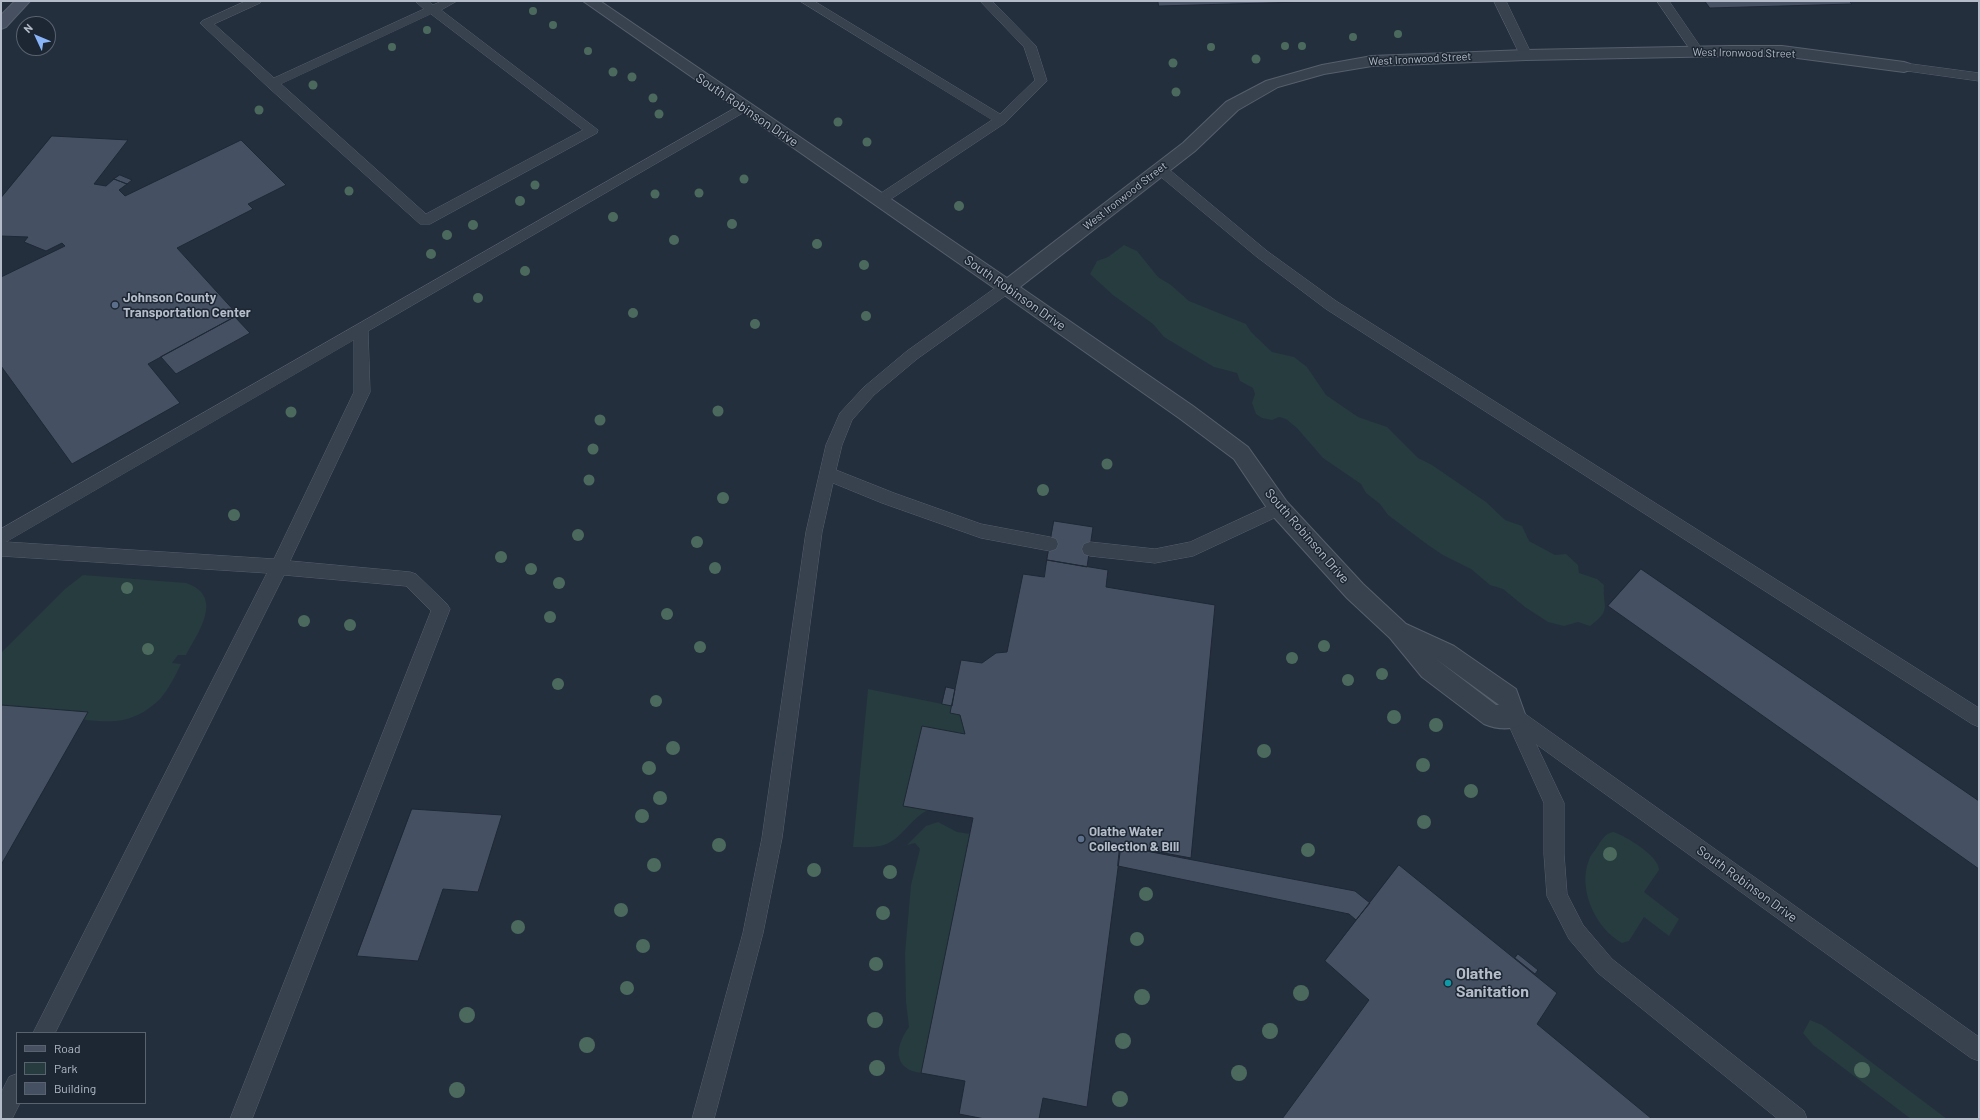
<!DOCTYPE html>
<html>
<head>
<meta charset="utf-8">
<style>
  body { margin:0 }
  #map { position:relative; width:1980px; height:1120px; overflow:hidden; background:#242f3e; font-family:Barlow,sans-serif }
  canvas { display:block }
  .frame { position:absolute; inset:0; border:2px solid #b4bcc9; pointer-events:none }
  .legend { position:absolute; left:16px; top:1032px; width:130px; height:72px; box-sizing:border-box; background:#1d2633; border:1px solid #59626f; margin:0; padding:5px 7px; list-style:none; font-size:12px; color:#b4bcc9 }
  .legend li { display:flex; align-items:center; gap:8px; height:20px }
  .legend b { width:20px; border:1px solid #59626f }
  .north { position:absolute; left:16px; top:16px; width:40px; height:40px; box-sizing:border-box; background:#1d2633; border:1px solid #59626f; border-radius:50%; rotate:314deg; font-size:11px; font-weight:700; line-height:16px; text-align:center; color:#b4bcc9 }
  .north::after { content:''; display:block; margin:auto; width:14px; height:18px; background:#8ab4f8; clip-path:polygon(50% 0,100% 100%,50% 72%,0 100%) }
</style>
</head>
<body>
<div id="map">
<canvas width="1980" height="1120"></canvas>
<div class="frame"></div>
<ul class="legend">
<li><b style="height:5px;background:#465061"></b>Road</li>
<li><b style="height:11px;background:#263c3f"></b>Park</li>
<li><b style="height:11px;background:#455162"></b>Building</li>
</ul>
<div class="north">N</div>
</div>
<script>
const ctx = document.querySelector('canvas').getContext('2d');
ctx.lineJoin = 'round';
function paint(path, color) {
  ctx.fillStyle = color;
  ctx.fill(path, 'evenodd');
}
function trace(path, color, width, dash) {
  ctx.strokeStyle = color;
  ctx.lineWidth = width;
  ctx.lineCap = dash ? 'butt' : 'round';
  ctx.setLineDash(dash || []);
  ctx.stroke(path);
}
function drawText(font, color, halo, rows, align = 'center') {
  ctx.font = font + ' Barlow,sans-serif';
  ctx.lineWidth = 3;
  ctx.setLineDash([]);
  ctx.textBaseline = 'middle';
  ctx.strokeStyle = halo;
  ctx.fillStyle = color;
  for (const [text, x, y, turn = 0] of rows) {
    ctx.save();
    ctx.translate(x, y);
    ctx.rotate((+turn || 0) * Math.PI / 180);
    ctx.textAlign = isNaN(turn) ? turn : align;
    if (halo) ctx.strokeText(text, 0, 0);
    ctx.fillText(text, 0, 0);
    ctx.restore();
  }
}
const green = new Path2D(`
  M 1124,245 L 1137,251 L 1158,277 L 1171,285 L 1189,301 L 1246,324 L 1251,332 L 1272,352 L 1294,357 L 1307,367 L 1326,395 L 1358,417 L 1387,427 L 1418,458 L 1432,465 L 1486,502 L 1505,520 L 1522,526 L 1529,541 L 1555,555 L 1566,554 L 1578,565 L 1579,573 L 1597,579 L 1604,585 C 1602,607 1613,609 1590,626 L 1578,622 L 1564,626 L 1548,622 L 1525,607 L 1503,589 L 1490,585 L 1471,569 L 1443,555 L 1428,545 L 1388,515 L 1380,504 L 1366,493 L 1361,484 L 1323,458 L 1297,428 L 1286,419 L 1279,417 L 1272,420 L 1262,418 L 1256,414 L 1252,403 L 1255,394 L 1253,388 L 1240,381 L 1237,373 L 1214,367 L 1164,337 L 1153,324 L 1113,295 L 1090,274 L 1097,261 L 1108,257 Z
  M 83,575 L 186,583 C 225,596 198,633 186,655 L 178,655 L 172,663 L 181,664 C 175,676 169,689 160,699 C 150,709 137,717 123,720 C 95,726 31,710 1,705 L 1,653 L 65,589 Z
  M 868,689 L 952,706 L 960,715 L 965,734 L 922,727 L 904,806 L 928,810 C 911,818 902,839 884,845 C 874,848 863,847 853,847 Z
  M 938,822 L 957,832 L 970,834 L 921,1073 C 892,1069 895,1046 909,1027 L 906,1002 L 905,953 L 911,885 L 920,849 L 915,843 L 907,845 L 926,826 Z
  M 1613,832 C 1625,835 1660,857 1659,870 L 1644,892 L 1679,919 L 1669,936 L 1644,917 L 1629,941 L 1622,943 C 1596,929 1577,889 1589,860 C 1590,855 1595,851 1597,847 C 1601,841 1605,833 1613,832 Z
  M 1810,1020 L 1822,1025 L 1947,1119 L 1911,1119 L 1813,1045 L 1803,1033 Z`);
const building = new Path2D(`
  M 1158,1 L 1338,1 L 1159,6 Z
  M 1705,1 L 1849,1 L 1852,4 L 1710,8 Z
  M 52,136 L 128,140 L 94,184 L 106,186 L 114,179 L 127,184 L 119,190 L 125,196 L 241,140 L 286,185 L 248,204 L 253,209 L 177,248 L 238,315 L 148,364 L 180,403 L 72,464 L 1,366 L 1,277 L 65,246 L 62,243 L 46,251 L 24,242 L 28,237 L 1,236 L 1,198 Z
  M 120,175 L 132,180 L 127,184 L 114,179 Z
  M 235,317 L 250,333 L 176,374 L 161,357 Z
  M 1054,521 L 1093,527 L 1087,567 L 1047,560 Z
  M 1047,560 L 1108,570 L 1106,587 L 1215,605 L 1191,858 L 1121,845 L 1087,1107 L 1043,1098 L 1039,1119 L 985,1119 L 959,1114 L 965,1081 L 921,1073 L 973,818 L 903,806 L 922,726 L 965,734 L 960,715 L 950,713 L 961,660 L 982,663 L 996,653 L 1007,652 L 1023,574 L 1044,577 Z
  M 1641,569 L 1979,801 L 1979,869 L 1608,606 Z
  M 946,687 L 955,689 L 952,706 L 942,704 Z
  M 1,705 L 88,712 L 1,865 Z
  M 412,809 L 502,815 L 478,892 L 443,889 L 418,961 L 357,956 Z
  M 1120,846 L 1355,891 L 1370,903 L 1356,920 L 1349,914 L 1118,866 Z
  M 1399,865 L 1557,993 L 1537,1024 L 1652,1119 L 1282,1119 L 1369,1000 L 1325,961 Z
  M 1518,954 L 1538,970 L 1535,974 L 1515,958 Z`);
const service = new Path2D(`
  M 246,1 L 262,1 L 260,3 L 214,24 L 274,78 L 424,9 L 415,1 L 428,1 L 433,5 L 442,1 L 457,1 L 441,10 L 598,130 L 597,133 L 430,224 L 420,224 L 268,87 L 200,23 L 202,21 ZM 431,14 L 583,130 L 426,214 L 281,84 Z
  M 800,1 L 814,1 L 1000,114 L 1035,80 L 1024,47 L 980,1 L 992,1 L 1036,46 L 1047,81 L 1005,123 L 885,203 L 875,203 L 873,200 L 875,197 L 992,120 Z
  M 1494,1 L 1506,1 L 1532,55 L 1530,58 L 1522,58 L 1520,55 Z
  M 1657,1 L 1669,1 L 1704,52 L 1702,55 L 1694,55 Z
  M 1904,63 L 1979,73 L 1979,81 L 1900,70 L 1898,67 L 1900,64 Z
  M 744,103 L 750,107 L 748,110 L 368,331 L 370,392 L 290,561 L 410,572 L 416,574 L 447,604 L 450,609 L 252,1119 L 230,1119 L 431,611 L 406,586 L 284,575 L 55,1033 L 33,1033 L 267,573 L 1,556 L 1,529 ZM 354,340 L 354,392 L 274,559 L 6,542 Z
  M 1160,165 L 1165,166 L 1267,251 L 1336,301 L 1979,708 L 1979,727 L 1972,724 L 1326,309 L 1257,257 L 1155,172 L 1153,169 L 1155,166 Z
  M 1007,282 L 1012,283 L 1014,287 L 1012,291 L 917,359 L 874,395 L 852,420 L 842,445 L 836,470 L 894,493 L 981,524 L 1050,537 L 1056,539 L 1058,544 L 1056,549 L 1050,551 L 981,538 L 882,503 L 833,483 L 822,532 L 782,838 L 763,933 L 714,1119 L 692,1119 L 743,933 L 762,838 L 806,532 L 826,445 L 840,413 L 864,387 L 907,351 L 1002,283 Z
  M 1279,501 L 1285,503 L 1287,508 L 1285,513 L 1193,556 L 1155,563 L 1090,556 L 1084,554 L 1082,549 L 1084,544 L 1090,542 L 1155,549 L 1190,542 Z
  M 1514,708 L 1521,711 L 1979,1037 L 1979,1061 L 1971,1058 L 1536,744 L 1564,803 L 1564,854 L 1567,894 L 1583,925 L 1612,959 L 1804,1111 L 1807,1119 L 1778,1119 L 1598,973 L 1569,939 L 1547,896 L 1544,854 L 1544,803 L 1505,717 L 1507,711 Z
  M 17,1074 L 17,1103 L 20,1103 L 12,1119 L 1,1119 L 1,1093 L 9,1077 Z`);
const minor = new Path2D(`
  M 583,1 L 600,1 L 1007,278 L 1183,143 L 1226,102 L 1266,81 L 1322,65 L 1372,56 L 1526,50 L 1730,46 L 1782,46 L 1904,62 L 1910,64 L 1912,67 L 1910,70 L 1904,72 L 1782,56 L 1730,56 L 1526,60 L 1372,66 L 1324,74 L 1278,87 L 1238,110 L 1195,151 L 1020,287 L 1193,406 L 1248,447 L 1287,502 L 1363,584 L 1406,624 L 1454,646 L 1516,689 L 1526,717 L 1522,725 C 1510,730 1496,729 1484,724 L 1422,677 L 1390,638 L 1347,598 L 1271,514 L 1234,459 L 1179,418 L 1000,292 ZM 1436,659 L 1498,704 L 1499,705 L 1496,705 Z`);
const secondary = new Path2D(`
  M 15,1 L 30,1 L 6,27 L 1,29 L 1,15 Z`);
const trees = [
  [533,11,4],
  [553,25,4],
  [427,30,4],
  [1398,34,4],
  [1353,37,4],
  [1285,46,4],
  [1302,46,4],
  [392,47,4],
  [1211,47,4],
  [588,51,4],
  [1256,59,4.5],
  [1173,63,4.5],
  [613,72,4.5],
  [632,77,4.5],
  [313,85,4.5],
  [1176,92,4.5],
  [653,98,4.5],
  [259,110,4.5],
  [659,114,4.5],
  [838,122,4.5],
  [867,142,4.5],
  [744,179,4.5],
  [535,185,4.5],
  [349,191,4.5],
  [699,193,4.5],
  [655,194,4.5],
  [520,201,5],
  [959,206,5],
  [613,217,5],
  [732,224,5],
  [473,225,5],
  [447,235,5],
  [674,240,5],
  [817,244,5],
  [431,254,5],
  [864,265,5],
  [525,271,5],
  [478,298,5],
  [633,313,5],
  [866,316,5],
  [755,324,5],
  [718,411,5.5],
  [291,412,5.5],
  [600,420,5.5],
  [593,449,5.5],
  [1107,464,5.5],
  [589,480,5.5],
  [1043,490,6],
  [723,498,6],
  [234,515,6],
  [578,535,6],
  [697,542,6],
  [501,557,6],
  [715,568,6],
  [531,569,6],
  [559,583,6],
  [127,588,6],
  [667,614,6],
  [550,617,6],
  [304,621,6],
  [350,625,6],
  [1324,646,6],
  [700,647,6],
  [148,649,6],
  [1292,658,6],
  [1382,674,6],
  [1348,680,6],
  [558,684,6],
  [656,701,6],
  [1394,717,7],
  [1436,725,7],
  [673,748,7],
  [1264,751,7],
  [1423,765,7],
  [649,768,7],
  [1471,791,7],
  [660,798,7],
  [642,816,7],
  [1424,822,7],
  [719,845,7],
  [1308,850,7],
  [1610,854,7],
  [654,865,7],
  [814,870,7],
  [890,872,7],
  [1146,894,7],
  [621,910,7],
  [883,913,7],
  [518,927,7],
  [1137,939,7],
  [643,946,7],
  [876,964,7],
  [627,988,7],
  [1301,993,8],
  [1142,997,8],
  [467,1015,8],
  [875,1020,8],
  [1270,1031,8],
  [1123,1041,8],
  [587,1045,8],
  [877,1068,8],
  [1862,1070,8],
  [1239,1073,8],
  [457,1090,8],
  [1120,1099,8]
];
const markers = [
  [115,305,4,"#5c6f8a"],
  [1081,839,4,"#5c6f8a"],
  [1448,983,4,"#0f9aa8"]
];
const farStreetnames = [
  ["West Ironwood Street",1744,53,1],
  ["West Ironwood Street",1420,59,-3],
  ["West Ironwood Street",1125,196,-38]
];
const streetNames = [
  ["South Robinson Drive",747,110,34],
  ["South Robinson Drive",1015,293,35],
  ["South Robinson Drive",1307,536,49],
  ["South Robinson Drive",1747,884,36]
];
const poiNames = [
  ["Johnson County",123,298],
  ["Transportation Center",123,313],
  ["Olathe Water",1089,832],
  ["Collection & Bill",1089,847]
];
const nearPoinames = [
  ["Olathe",1456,974],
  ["Sanitation",1456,992]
];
paint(green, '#263c3f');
paint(building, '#455162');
trace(building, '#1f2835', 1);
trace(service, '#565f6c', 1);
trace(minor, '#565f6c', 2);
trace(secondary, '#565f6c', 2);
paint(service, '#38414e');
paint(minor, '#38414e');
paint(secondary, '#465061');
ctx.fillStyle = '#4b6a5d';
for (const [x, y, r] of trees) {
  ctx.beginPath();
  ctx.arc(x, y, r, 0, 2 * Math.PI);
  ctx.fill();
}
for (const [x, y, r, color] of markers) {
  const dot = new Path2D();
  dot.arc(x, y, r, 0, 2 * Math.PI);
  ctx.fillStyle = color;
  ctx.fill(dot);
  trace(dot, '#1d2633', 1.5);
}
drawText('11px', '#b4bcc9', '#1d2633', farStreetnames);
drawText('13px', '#b4bcc9', '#1d2633', streetNames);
drawText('bold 13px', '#b4bcc9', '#1d2633', poiNames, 'left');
drawText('bold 16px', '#b4bcc9', '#1d2633', nearPoinames, 'left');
</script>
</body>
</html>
